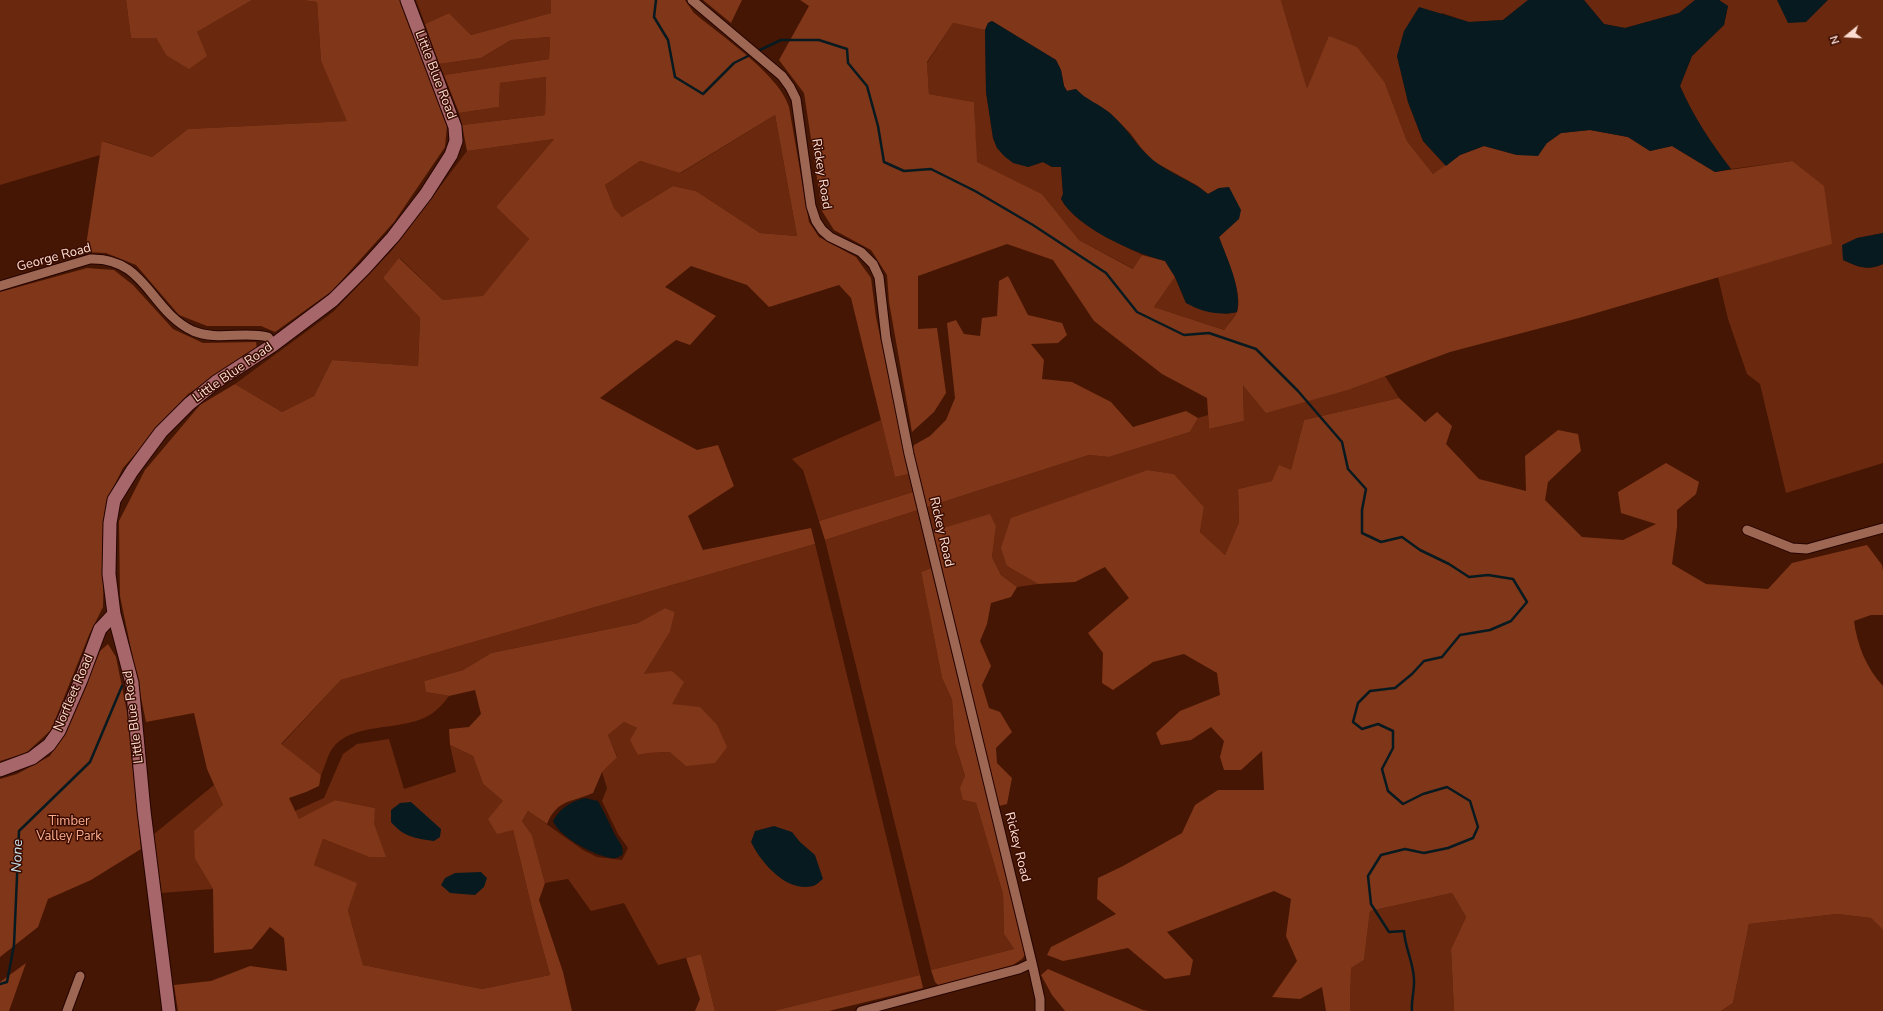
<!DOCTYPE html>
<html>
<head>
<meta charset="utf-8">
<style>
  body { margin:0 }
  #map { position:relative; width:1883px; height:1011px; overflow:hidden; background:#451604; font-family:"Nunito Sans",sans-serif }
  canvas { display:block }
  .north { position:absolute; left:1827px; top:16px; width:40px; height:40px; -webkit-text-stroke:3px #3a0c00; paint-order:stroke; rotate:252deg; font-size:11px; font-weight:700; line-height:16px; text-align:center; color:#fdddd2 }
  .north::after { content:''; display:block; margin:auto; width:14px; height:18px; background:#fdddd2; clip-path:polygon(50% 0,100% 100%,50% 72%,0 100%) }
</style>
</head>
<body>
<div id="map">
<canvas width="1883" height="1011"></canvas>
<div class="north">N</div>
</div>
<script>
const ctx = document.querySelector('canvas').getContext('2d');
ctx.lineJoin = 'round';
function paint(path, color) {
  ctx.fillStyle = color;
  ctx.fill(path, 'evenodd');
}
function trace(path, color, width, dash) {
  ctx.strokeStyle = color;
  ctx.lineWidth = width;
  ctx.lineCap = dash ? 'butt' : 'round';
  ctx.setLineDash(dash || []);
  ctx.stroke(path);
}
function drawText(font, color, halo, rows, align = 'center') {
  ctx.font = font + ' "Nunito Sans",sans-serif';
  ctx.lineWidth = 3;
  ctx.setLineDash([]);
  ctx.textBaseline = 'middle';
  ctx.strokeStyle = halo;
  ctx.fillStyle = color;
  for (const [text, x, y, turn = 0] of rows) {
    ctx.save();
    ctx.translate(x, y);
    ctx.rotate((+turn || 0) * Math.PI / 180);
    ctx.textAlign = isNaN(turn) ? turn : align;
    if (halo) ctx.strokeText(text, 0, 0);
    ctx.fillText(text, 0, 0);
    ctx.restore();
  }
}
const green = new Path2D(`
  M 0,0 L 126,0 L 131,38 L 156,38 L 166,55 L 197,32 L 252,0 L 302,0 L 317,2 L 321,61 L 348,121 L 188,129 L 152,157 L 103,141 L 100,155 L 0,185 Z
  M 416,0 L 551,0 L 551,13 L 471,35 L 449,13 L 425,24 Z
  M 1281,0 L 1528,0 L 1503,20 L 1469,22 L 1442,13 L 1397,56 L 1408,102 L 1423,141 L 1446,166 L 1433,174 L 1407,141 L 1385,83 L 1307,90 Z
  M 1584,0 L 1695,0 L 1679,13 L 1625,28 L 1604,24 Z
  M 1719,0 L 1883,0 L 1883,233 L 1857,238 L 1843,260 C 1858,267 1868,271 1883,264 L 1883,463 L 1786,493 L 1760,384 L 1747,374 L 1728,319 L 1718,277 L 1831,244 L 1792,161 L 1731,169 C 1711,143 1693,116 1680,86 L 1692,56 L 1724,25 L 1728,6 Z
  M 953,23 L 985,30 L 986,92 L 993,138 L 997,148 L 1028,167 L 1043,162 L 1052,167 L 1061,167 L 1063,194 L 1061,199 C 1076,226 1116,241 1142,255 L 1134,269 L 1079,240 L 1042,194 L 976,162 L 974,102 L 929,94 L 927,63 Z
  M 550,37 L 549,59 L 444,75 L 439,64 L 481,58 L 511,40 Z
  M 546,77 L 545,115 L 462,125 L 459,113 L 499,107 L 500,83 Z
  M 775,115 L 797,236 L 760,233 L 696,191 L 673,186 L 622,217 L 614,208 L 605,185 L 640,161 L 681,173 Z
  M 554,139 L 496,207 L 529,239 L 483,297 L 443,300 L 400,258 L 383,278 L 420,318 L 418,366 L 332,360 L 314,396 L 282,412 L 235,384 L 333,312 L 392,250 L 467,151 Z
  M 1175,277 L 1186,303 L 1226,314 L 1237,312 L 1224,330 L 1154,307 Z
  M 1385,376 L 1399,398 L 1304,420 L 1291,470 L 1272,481 L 1238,489 L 1239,522 L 1225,555 L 1200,532 L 1204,507 L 1174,474 L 1148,470 L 1007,566 L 1038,584 L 1017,587 L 1001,575 L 992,557 L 996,526 L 990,515 L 933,531 L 927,507 L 1089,455 L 1109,457 L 1190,432 L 1198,418 L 1208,415 L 1209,429 L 1244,421 L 1243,384 L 1351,389 Z
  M 881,420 L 895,477 L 909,474 L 913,492 L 819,521 L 803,470 L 792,459 Z
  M 918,510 L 931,568 L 921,572 L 942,678 L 952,700 L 955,744 L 965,776 L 963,800 L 976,803 L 1003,894 L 1004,934 L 1014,949 L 931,970 L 825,540 Z
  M 815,544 L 920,975 L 773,1011 L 715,1011 L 701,954 L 658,965 L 624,903 L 591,911 L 568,879 L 545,883 L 532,835 L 522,821 L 528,811 L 583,850 L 597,857 L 622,860 L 628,848 L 618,834 L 602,801 L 607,788 L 602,772 L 617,756 L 608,735 L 624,722 L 637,728 L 638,755 L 649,753 L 670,752 L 671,705 L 644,674 L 670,632 L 675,612 L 665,608 L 638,623 L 491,653 L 463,670 L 424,681 L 426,692 L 449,696 C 442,705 436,712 426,717 C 400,731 350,722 332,749 C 327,756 325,767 321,775 L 281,745 L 341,680 Z
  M 389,739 L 404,789 L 456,772 L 450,745 L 473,756 L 483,784 L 503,801 L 513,830 L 534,917 L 550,975 L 482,989 L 363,965 L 348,910 L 356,883 L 314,865 L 323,839 L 369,857 L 375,808 L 335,800 L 299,820 L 295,811 L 324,798 L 343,754 L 357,744 Z
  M 214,785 L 223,805 L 195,859 L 213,889 L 161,893 L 154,834 Z
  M 1452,893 L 1466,917 L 1451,949 L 1454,1011 L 1350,1011 L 1351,968 L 1364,960 L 1370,911 Z
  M 1837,914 L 1871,918 L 1883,930 L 1883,1011 L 1721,1011 L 1733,1003 L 1749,924 Z`);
const forest = new Path2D(`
  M 126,0 L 252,0 L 197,32 L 207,56 L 189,69 L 166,55 L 156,38 L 131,38 Z
  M 302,0 L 402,0 L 447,126 L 445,147 L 394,222 L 332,291 L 275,332 L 261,326 L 207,326 L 179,315 L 136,265 L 106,253 L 85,252 L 102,141 L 152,157 L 188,129 L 347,121 L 321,61 L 317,2 Z
  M 551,0 L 685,0 L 694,13 C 720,35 780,75 789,107 L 809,222 L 819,237 L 856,257 L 871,278 L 876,317 L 909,474 L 895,477 L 851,298 L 839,285 L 769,307 L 747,285 L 691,266 L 665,287 L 716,316 L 690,345 L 676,340 L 600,398 L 697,450 L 718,445 L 734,486 L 688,516 L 703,550 L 811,528 L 815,544 L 341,680 L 281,744 L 321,775 L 319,786 L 306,792 L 289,798 L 299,819 L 335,800 L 375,808 L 374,824 L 386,857 L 369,857 L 323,839 L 314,865 L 357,883 L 348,910 L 363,965 L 482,989 L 550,975 L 534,917 L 513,830 L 497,834 L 488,819 L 503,801 L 483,784 L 473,756 L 450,745 L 449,729 L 469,727 L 481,714 L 475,690 L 449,696 L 426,692 L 424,681 L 463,670 L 491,653 L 638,623 L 665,608 L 675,612 L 670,632 L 644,674 L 672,671 L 684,682 L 672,704 L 700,707 L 717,725 L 727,747 L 715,763 L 686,766 L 670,752 L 649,753 L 638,755 L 630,740 L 637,728 L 624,722 L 608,735 L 617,757 L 602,772 L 593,793 C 573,802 557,799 547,824 L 528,811 L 522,821 L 532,835 L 545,883 L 539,900 L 563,972 L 572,1011 L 178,1011 L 174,985 L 211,981 L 250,966 L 287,971 L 284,938 L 270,927 L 252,949 L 214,953 L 213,889 L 195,859 L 194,831 L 223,805 L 207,769 L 194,713 L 146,722 L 120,596 L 119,521 L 145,470 L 200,405 L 235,384 L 282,412 L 314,396 L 332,360 L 418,366 L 420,318 L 383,278 L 399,258 L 443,300 L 483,296 L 529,239 L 496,207 L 554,139 L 467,151 L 462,125 L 545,115 L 546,77 L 500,83 L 499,107 L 459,113 L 444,75 L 549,59 L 550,37 L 511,40 L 481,58 L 439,64 L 425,24 L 449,13 L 471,35 L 551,13 ZM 775,115 L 797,236 L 760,233 L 696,191 L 673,186 L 622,217 L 614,208 L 605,185 L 640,161 L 680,173 Z
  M 703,0 L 742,0 L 731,23 Z
  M 800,0 L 1281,0 L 1307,89 L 1329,36 L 1357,47 L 1385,83 L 1407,141 L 1433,174 L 1460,155 L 1484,146 L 1517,155 L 1547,143 L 1561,133 L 1590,130 L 1628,137 L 1650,151 L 1672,146 L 1715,172 L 1792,161 L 1824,186 L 1832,244 L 1579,318 L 1450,352 L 1351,389 L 1266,413 L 1243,385 L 1244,421 L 1209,429 L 1207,398 L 1162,374 L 1094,321 L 1053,260 L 1007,244 L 918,276 L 918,329 L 937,328 L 946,393 L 934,412 L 912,432 L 889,302 L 887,275 L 871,250 L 834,230 L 822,211 L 804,93 L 779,60 L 809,6 ZM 992,21 L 1056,60 L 1061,70 L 1064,86 L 1067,91 L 1076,89 L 1084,97 L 1110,113 L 1130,133 L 1141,148 L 1153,161 L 1198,186 L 1208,194 L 1219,188 L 1238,219 L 1219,237 C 1225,254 1244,295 1237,312 C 1234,318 1228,324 1224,330 L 1154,307 L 1175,277 L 1165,261 L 1142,255 L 1133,269 L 1079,240 L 1042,194 L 977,162 L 974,102 L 929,94 L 927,62 L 953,23 L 985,30 L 988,23 Z
  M 87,268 L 114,270 L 133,285 L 173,329 L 203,343 L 256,342 L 257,349 L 188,394 L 123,468 L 106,502 L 104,536 L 103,607 L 89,635 L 51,730 L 26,753 L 0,761 L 0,292 Z
  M 1008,276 L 1028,315 L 1062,323 L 1067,335 L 1058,343 L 1031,344 L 1044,360 L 1042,379 L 1072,382 L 1111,402 L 1133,427 L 1186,411 L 1198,418 L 1190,432 L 1109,457 L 1089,455 L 927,507 L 913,449 L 914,445 L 930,436 L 946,420 L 955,398 L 947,323 L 956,320 L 964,334 L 980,336 L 982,318 L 997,316 L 999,281 Z
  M 1399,398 L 1425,422 L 1437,412 L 1452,426 L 1446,444 L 1479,479 L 1526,491 L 1525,456 L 1558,430 L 1578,434 L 1581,451 L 1548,482 L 1545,500 L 1582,537 L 1623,540 L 1656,524 L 1621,513 L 1618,492 L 1666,463 L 1699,482 L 1696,494 L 1677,510 L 1677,527 L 1672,564 L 1706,584 L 1768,589 L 1792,563 L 1867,545 L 1882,565 L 1883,571 L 1883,615 L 1871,615 L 1854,621 C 1857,644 1866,668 1883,686 L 1883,930 L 1871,918 L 1837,914 L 1749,924 L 1733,1003 L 1721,1011 L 1454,1011 L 1451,949 L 1466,917 L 1452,893 L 1370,911 L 1364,960 L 1351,968 L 1350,1011 L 1326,1011 L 1322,987 L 1300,999 L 1272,997 L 1297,961 L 1286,936 L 1291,899 L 1274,891 L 1167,932 L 1193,960 L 1190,975 L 1165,979 L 1128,948 L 1063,961 L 1047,955 L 1051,947 L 1116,914 L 1097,899 L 1098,878 L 1123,866 L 1182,833 L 1195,805 L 1218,790 L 1264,790 L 1262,751 L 1241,770 L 1224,770 L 1220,757 L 1224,741 L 1211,727 L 1191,740 L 1161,745 L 1156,733 L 1180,711 L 1220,695 L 1217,673 L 1184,654 L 1153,662 L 1113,690 L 1102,683 L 1103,653 L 1088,633 L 1129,598 L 1105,567 L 1075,582 L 1038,584 L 1007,566 L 1001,548 L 1011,518 L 1148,470 L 1174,474 L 1204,507 L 1200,532 L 1225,555 L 1239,522 L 1238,489 L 1272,481 L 1279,465 L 1291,470 L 1304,420 Z
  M 913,492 L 918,510 L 825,540 L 819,521 Z
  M 990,514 L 996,526 L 992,557 L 1001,575 L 1017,587 L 1011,597 L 991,603 L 987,624 L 980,641 L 991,666 L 982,685 L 989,708 L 1000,712 L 1012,732 L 996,748 L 997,763 L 1012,778 L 1007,804 L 999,806 L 933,531 Z
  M 931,568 L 1025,955 L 1022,959 L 1013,965 L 939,986 L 935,982 L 931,970 L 1014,949 L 1004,934 L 1003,894 L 976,803 L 963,800 L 960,788 L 965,776 L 955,744 L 952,700 L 942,678 L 921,572 Z
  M 108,644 L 116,657 L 127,712 L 141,849 L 91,880 L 48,899 L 38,927 L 0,957 L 0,779 L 17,774 L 50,756 L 69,724 L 100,651 Z
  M 701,954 L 715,1011 L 695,1011 L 700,999 L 686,958 Z
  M 26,963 L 9,1011 L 0,1011 L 0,982 Z
  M 1048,969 L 1143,1010 L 1149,1011 L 1065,1011 L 1052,995 L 1041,975 Z
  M 920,975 L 923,988 L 829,1011 L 773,1011 Z`);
const water = new Path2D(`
  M 1528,0 L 1584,0 L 1604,24 L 1625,28 L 1679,13 L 1695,0 L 1719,0 L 1728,6 L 1724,25 L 1692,56 L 1680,86 C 1693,116 1711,143 1731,169 L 1715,172 L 1672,146 L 1650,151 L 1628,137 L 1590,130 L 1561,133 L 1547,143 L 1538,156 L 1517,155 L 1484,146 L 1460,155 L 1446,166 L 1423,141 L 1408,102 L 1397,56 L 1404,31 L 1419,7 L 1469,22 L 1503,20 Z
  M 1777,0 L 1828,0 L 1806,22 L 1788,23 Z
  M 992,21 L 1056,60 L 1061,70 L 1064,86 L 1067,91 L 1076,89 C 1086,100 1100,104 1111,114 C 1127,128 1137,147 1153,160 C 1168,173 1191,180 1208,194 L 1219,188 L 1229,187 L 1241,210 L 1239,219 L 1219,237 C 1227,259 1242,288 1237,312 C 1219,316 1202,312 1186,303 L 1175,277 L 1165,261 C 1134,253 1077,228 1061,199 L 1063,194 L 1061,167 L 1052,167 L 1043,162 L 1028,167 L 1013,163 L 1004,156 L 997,148 L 993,138 L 986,92 L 985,30 L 988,23 Z
  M 1883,233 L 1883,264 C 1868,271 1858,267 1843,260 L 1842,245 L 1857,238 Z
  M 585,798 L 598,801 C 604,812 609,822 614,833 C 618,841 623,844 623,854 C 620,856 617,859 612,858 C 595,856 559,837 553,821 C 560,808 572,801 585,798 Z
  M 411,802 L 441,829 L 440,837 L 434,841 C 414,838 404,837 391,822 L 391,810 L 400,803 Z
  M 774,826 L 792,832 L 800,842 L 815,855 L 823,879 C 820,881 817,885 813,886 C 787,893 761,863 751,842 L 755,831 Z
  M 481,872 L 487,878 L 484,887 L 475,895 L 450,893 L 441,885 L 445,878 L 455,873 Z`);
const stream = new Path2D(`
  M 656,0 L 654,17 L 668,40 L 675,77 L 703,94 L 734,63 L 748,56
  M 760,50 L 781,40 L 819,40 L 847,49 L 848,63 L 867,86 L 878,126 L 884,162 L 904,171 L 931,169 L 975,191 L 1033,225 L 1106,273 L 1137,312 L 1184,335 L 1209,333 L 1256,349 L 1298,391 L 1342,442 L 1348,469 L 1366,489 L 1362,510 L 1362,533 L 1381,542 L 1402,537 L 1420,550 L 1449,564 L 1469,577 L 1488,575 L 1513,579 L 1527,602 L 1511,621 L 1490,630 L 1460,635 L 1442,657 L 1424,661 L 1412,674 L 1395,688 L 1370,691 L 1358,703 L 1353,722 L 1362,729 L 1378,724 L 1393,731 L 1393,748 L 1382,769 L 1388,791 L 1403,804 L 1423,794 L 1447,787 L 1470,801 L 1478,827 L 1473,838 L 1448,848 L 1424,853 L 1405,849 L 1381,855 L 1368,876 L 1371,904 L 1389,932 L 1404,931 C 1405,949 1415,965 1414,983 C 1414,993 1411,1001 1412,1011
  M 0,984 L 7,982 L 14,945 L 19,831 L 90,762 L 122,686`);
const street = new Path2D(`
  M 692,0 L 782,76 L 790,87 L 796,99 L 811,206 L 816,221 L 822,230 L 830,237 L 861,252 L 873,264 L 879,277 L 886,338 L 909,454 L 1032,963 L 1040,999 L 1040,1011
  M 0,286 L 90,259 C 146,257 150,311 193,331 C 217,341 244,331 268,337 L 273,345
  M 1747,530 L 1792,548 L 1807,549 L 1883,528
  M 67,1011 L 80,976
  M 861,1011 L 1019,969 L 1032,963`);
const secondary = new Path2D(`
  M 0,770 L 32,758 L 49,745 L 59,731 L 81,680 L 100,629 L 114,614
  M 169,1011 L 144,811 L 132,683 L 114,614 L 109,574 L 110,523 L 114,500 L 132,471 L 161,432 L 189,404 L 216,382 L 273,345 L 333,300 L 364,269 L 393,237 L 426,194 L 451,155 L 456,141 L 455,127 L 407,0`);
const streetNames = [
  ["Little Blue Road",435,75,69],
  ["Rickey Road",821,174,81],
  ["George Road",54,258,-15],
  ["Little Blue Road",233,373,-35],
  ["Rickey Road",941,532,77],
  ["Norfleet Road",74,693,-67],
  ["Little Blue Road",134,717,-97],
  ["Rickey Road",1017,847,76]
];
const parkNames = [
  ["Timber",69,822],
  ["Valley Park",69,837]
];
const waterNames = [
  ["None",18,856,-88]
];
paint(green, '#6a290e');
paint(forest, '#803618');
paint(water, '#071a20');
trace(stream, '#071a20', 2.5);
trace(street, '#250400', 11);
trace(secondary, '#250400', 15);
trace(street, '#9e6753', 9);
trace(secondary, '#a7666a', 13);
drawText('13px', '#fdddd2', '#3a0c00', streetNames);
drawText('13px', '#fbad90', '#3a0c00', parkNames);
drawText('italic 14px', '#c9e6f0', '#3a0c00', waterNames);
</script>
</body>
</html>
